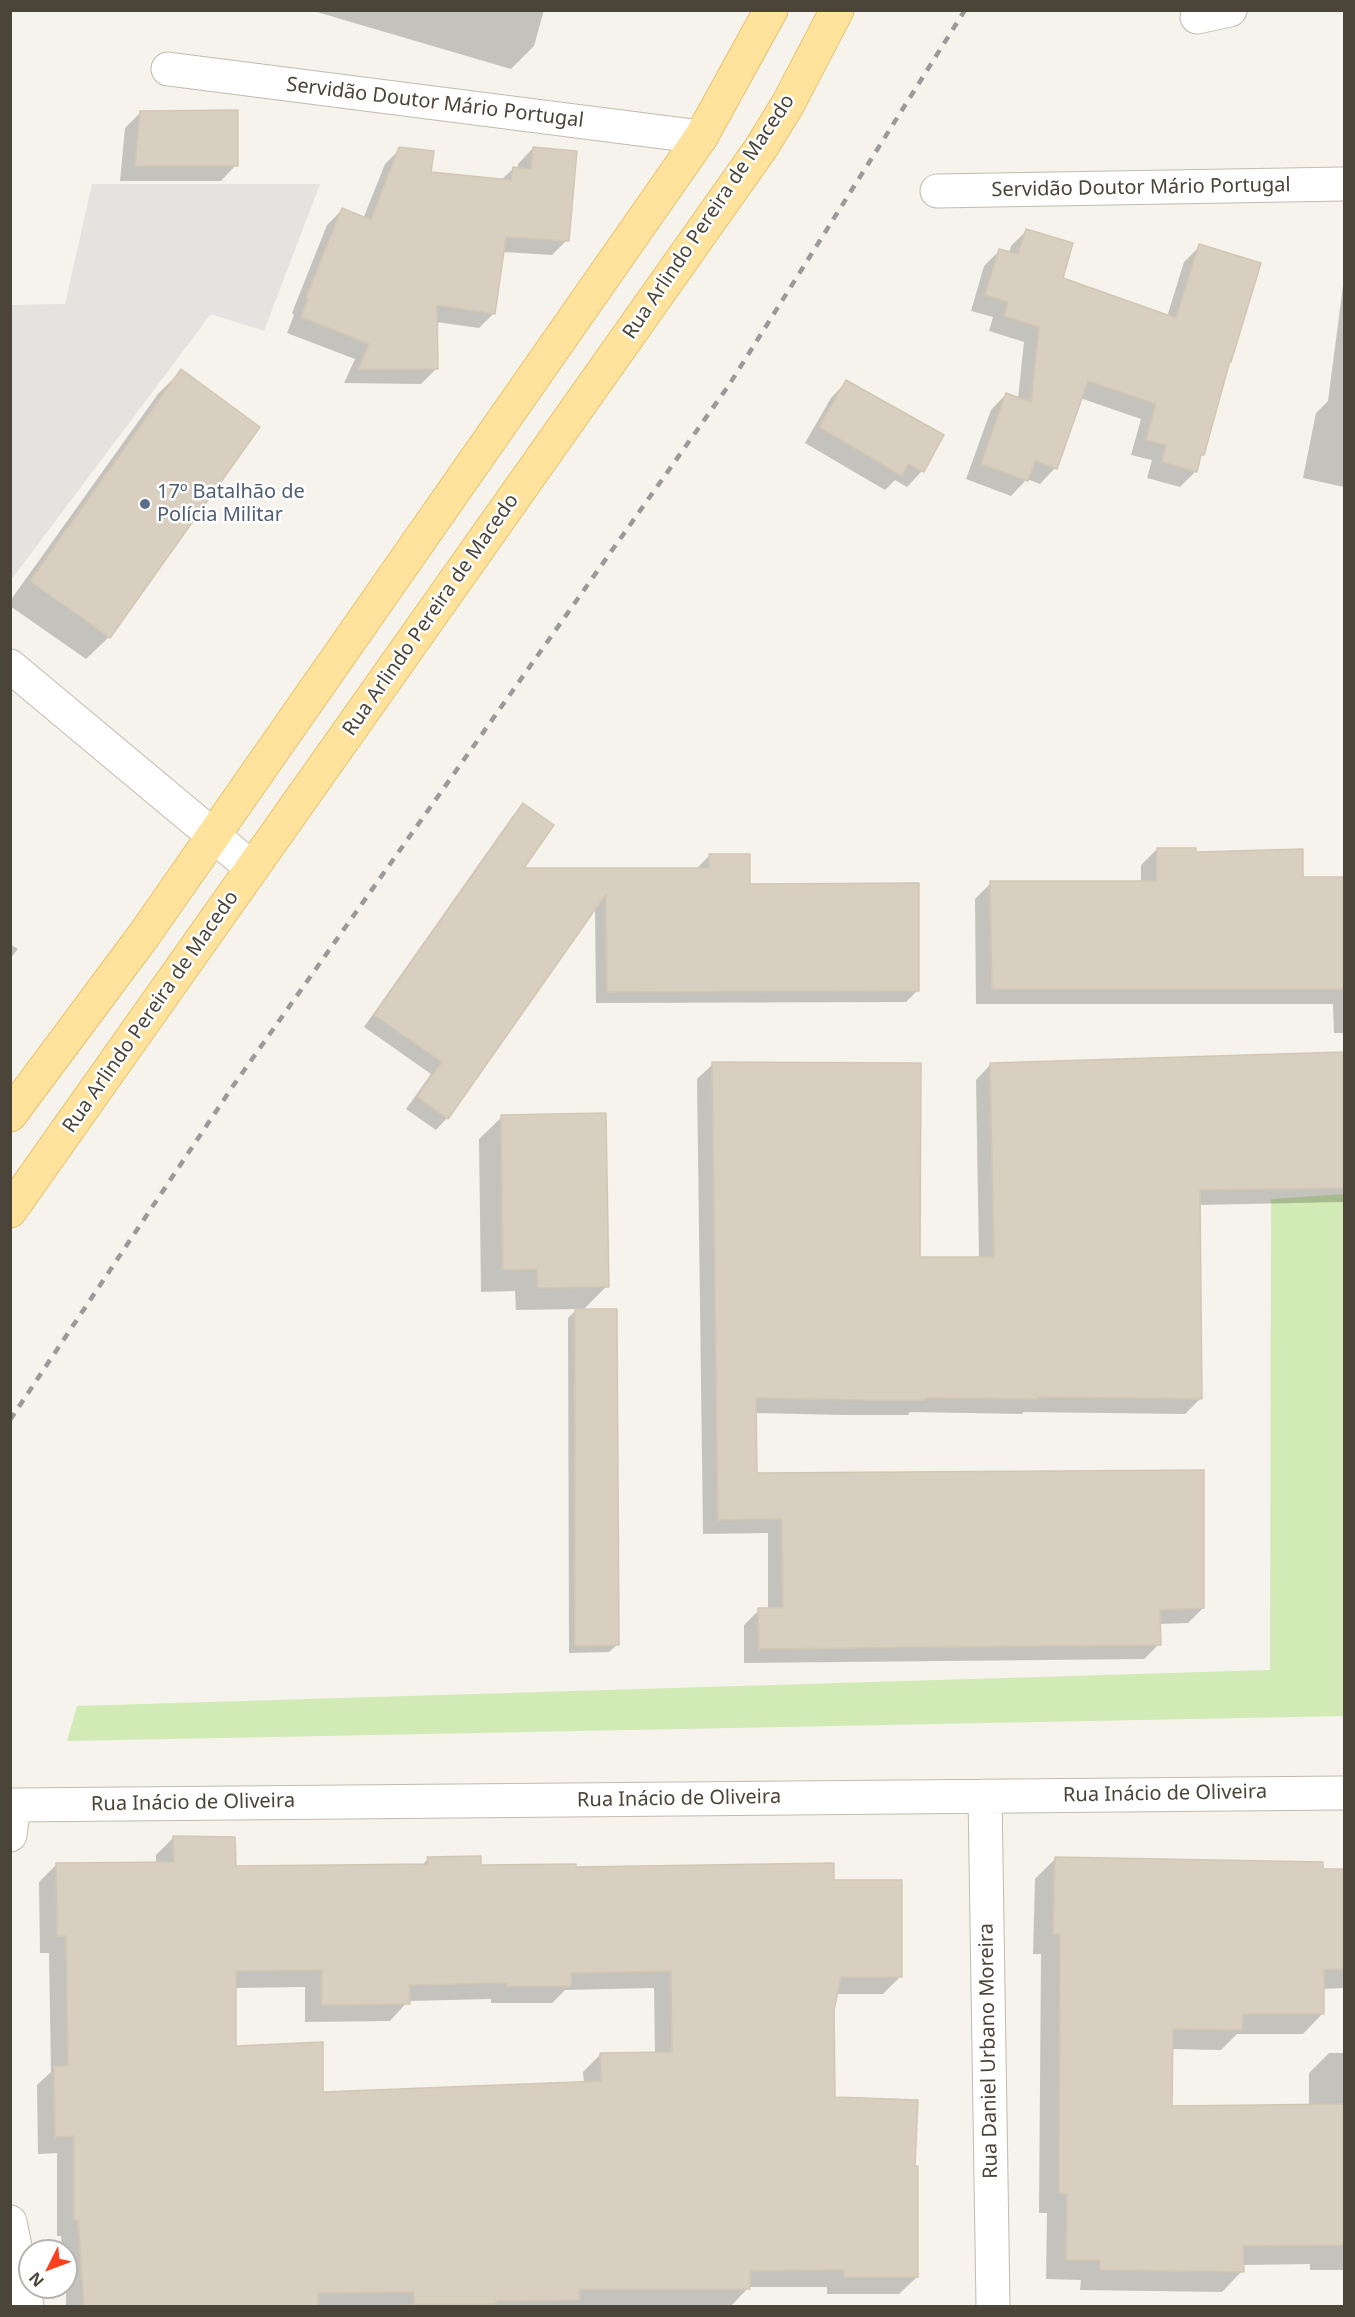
<!DOCTYPE html>
<html>
<head>
<meta charset="utf-8">
<style>
  body { margin:0 }
  #map { position:relative; width:1355px; height:2317px; overflow:hidden; background:#f6f3ec; font-family:"Noto Sans",sans-serif }
  canvas { display:block }
  .frame { position:absolute; inset:0; border:12px solid #4b4439; pointer-events:none }
  .north { position:absolute; left:18px; top:2239px; width:60px; height:60px; box-sizing:border-box; background:#fff; border:2px solid #b7b4b0; border-radius:50%; rotate:228deg; font-size:16px; font-weight:700; line-height:24px; text-align:center; color:#4b4439 }
  .north::after { content:''; display:block; margin:auto; width:21px; height:27px; background:#fc3f1d; clip-path:polygon(50% 0,100% 100%,50% 72%,0 100%) }
</style>
</head>
<body>
<div id="map">
<canvas width="1355" height="2317"></canvas>
<div class="frame"></div>
<div class="north">N</div>
</div>
<script>
const ctx = document.querySelector('canvas').getContext('2d');
ctx.lineJoin = 'round';
function paint(path, color) {
  ctx.fillStyle = color;
  ctx.fill(path, 'evenodd');
}
function trace(path, color, width, dash) {
  ctx.strokeStyle = color;
  ctx.lineWidth = width;
  ctx.lineCap = dash ? 'butt' : 'round';
  ctx.setLineDash(dash || []);
  ctx.stroke(path);
}
function drawText(font, color, halo, rows, align = 'center') {
  ctx.font = font + ' "Noto Sans",sans-serif';
  ctx.lineWidth = 5;
  ctx.setLineDash([]);
  ctx.textBaseline = 'middle';
  ctx.strokeStyle = halo;
  ctx.fillStyle = color;
  for (const [text, x, y, turn = 0] of rows) {
    ctx.save();
    ctx.translate(x, y);
    ctx.rotate((+turn || 0) * Math.PI / 180);
    ctx.textAlign = isNaN(turn) ? turn : align;
    if (halo) ctx.strokeText(text, 0, 0);
    ctx.fillText(text, 0, 0);
    ctx.restore();
  }
}
const green = new Path2D(`
  M 1344,1194 L 1344,1716 L 67,1741 L 77,1706 L 1270,1670 L 1271,1199 Z`);
const parking = new Path2D(`
  M 92,184 L 320,184 L 264,331 L 211,314 L 11,580 L 11,305 L 65,304 Z`);
const shadow = new Path2D(`
  M 310,10 L 544,10 L 534,46 L 511,69 Z
  M 141,112 L 236,165 L 221,181 L 120,181 L 125,128 Z
  M 533,148 L 567,240 L 552,255 L 503,252 L 494,313 L 479,328 L 436,322 L 436,369 L 421,384 L 344,383 L 355,359 L 287,333 L 294,315 L 292,313 L 327,225 L 342,210 L 363,219 L 385,164 L 400,149 L 429,173 L 501,180 L 513,169 L 518,169 L 518,164 Z
  M 1026,231 L 1061,279 L 1167,317 L 1184,262 L 1200,246 L 1228,363 L 1203,454 L 1199,458 L 1196,471 L 1180,487 L 1147,478 L 1152,460 L 1131,455 L 1141,419 L 1080,398 L 1055,468 L 1040,484 L 1027,479 L 1011,496 L 966,479 L 991,410 L 1006,394 L 1018,399 L 1024,342 L 989,331 L 993,317 L 971,311 L 984,266 L 999,251 L 1009,253 L 1011,246 Z
  M 1344,278 L 1344,487 L 1303,478 L 1316,413 L 1328,401 Z
  M 181,371 L 109,637 L 86,659 L 10,606 L 10,601 L 158,394 Z
  M 846,382 L 942,435 L 922,471 L 907,487 L 895,480 L 885,490 L 805,443 L 831,398 Z
  M 523,805 L 521,870 L 698,870 L 698,867 L 709,856 L 748,886 L 918,990 L 906,1002 L 596,1003 L 595,907 L 447,1118 L 436,1130 L 406,1109 L 431,1074 L 364,1027 L 512,817 Z
  M 1157,849 L 1195,853 L 1302,879 L 1344,878 L 1344,1033 L 1334,1033 L 1333,1004 L 976,1004 L 975,899 L 991,883 L 1141,883 L 1141,865 Z
  M 10,944 L 18,949 L 10,959 Z
  M 1344,1053 L 1344,1202 L 1198,1205 L 1200,1399 L 1185,1414 L 1023,1412 L 1022,1414 L 910,1412 L 908,1415 L 845,1415 L 754,1413 L 755,1475 L 1203,1608 L 1188,1623 L 1159,1624 L 1159,1644 L 1144,1659 L 744,1663 L 744,1625 L 759,1610 L 768,1610 L 768,1533 L 703,1534 L 697,1079 L 713,1064 L 918,1258 L 979,1259 L 976,1080 L 991,1064 Z
  M 502,1117 L 607,1286 L 583,1310 L 617,1645 L 609,1652 L 569,1653 L 568,1318 L 577,1309 L 516,1310 L 515,1291 L 481,1292 L 479,1139 Z
  M 173,1838 L 234,1867 L 421,1866 L 428,1859 L 480,1866 L 575,1869 L 833,1881 L 901,1976 L 883,1994 L 836,1994 L 833,2010 L 834,2098 L 914,2168 L 917,2277 L 899,2294 L 827,2294 L 827,2287 L 749,2287 L 731,2306 L 66,2306 L 66,2251 L 62,2251 L 61,2236 L 57,2236 L 57,2153 L 38,2154 L 37,2085 L 51,2072 L 49,1953 L 40,1953 L 39,1882 L 57,1864 L 156,1864 L 156,1855 ZM 305,1987 L 305,2022 L 390,2021 L 408,2001 L 491,1999 L 491,2003 L 552,2003 L 565,1990 L 654,1988 L 655,2054 L 601,2054 L 583,2072 L 584,2083 L 322,2094 L 234,2048 L 235,1988 Z
  M 1055,1859 L 1344,1870 L 1344,1988 L 1323,1989 L 1323,2013 L 1303,2034 L 1237,2034 L 1221,2050 L 1171,2049 L 1171,2107 L 1309,2106 L 1309,2073 L 1329,2053 L 1344,2053 L 1344,2270 L 1310,2270 L 1310,2264 L 1242,2265 L 1242,2271 L 1222,2292 L 1080,2290 L 1081,2280 L 1046,2279 L 1047,2213 L 1039,2213 L 1041,1954 L 1033,1954 L 1035,1879 Z`);
const building = new Path2D(`
  M 238,110 L 238,166 L 135,166 L 140,111 Z
  M 399,147 L 434,151 L 431,172 L 511,180 L 513,167 L 531,169 L 533,147 L 577,151 L 569,241 L 506,237 L 495,314 L 437,305 L 438,369 L 358,369 L 369,344 L 301,317 L 308,299 L 306,298 L 342,208 L 371,220 Z
  M 1026,229 L 1073,243 L 1063,278 L 1176,318 L 1199,244 L 1261,263 L 1231,362 L 1230,361 L 1204,455 L 1201,455 L 1197,472 L 1162,462 L 1166,445 L 1146,440 L 1156,404 L 1088,381 L 1057,469 L 1035,461 L 1028,481 L 981,464 L 1006,393 L 1031,402 L 1039,327 L 1004,316 L 1008,302 L 985,295 L 999,249 L 1018,254 Z
  M 181,369 L 260,427 L 110,638 L 30,581 Z
  M 846,380 L 944,435 L 924,472 L 908,464 L 902,476 L 819,427 Z
  M 523,803 L 554,825 L 524,868 L 709,868 L 709,854 L 750,854 L 750,884 L 919,883 L 919,991 L 607,992 L 606,894 L 448,1119 L 417,1097 L 442,1062 L 374,1015 Z
  M 1157,848 L 1196,848 L 1196,852 L 1303,849 L 1303,877 L 1344,877 L 1344,989 L 992,989 L 990,881 L 1157,881 Z
  M 1344,1052 L 1344,1188 L 1200,1190 L 1202,1399 L 1038,1397 L 1038,1399 L 925,1398 L 925,1400 L 861,1400 L 756,1398 L 757,1473 L 1204,1470 L 1204,1608 L 1160,1610 L 1161,1645 L 759,1649 L 758,1608 L 783,1608 L 782,1519 L 718,1520 L 712,1062 L 921,1063 L 920,1257 L 994,1257 L 990,1063 Z
  M 606,1113 L 609,1287 L 538,1288 L 537,1269 L 503,1270 L 501,1115 Z
  M 575,1309 L 617,1309 L 619,1645 L 575,1646 Z
  M 173,1836 L 235,1837 L 236,1866 L 428,1864 L 427,1857 L 481,1856 L 481,1865 L 576,1864 L 576,1867 L 834,1863 L 834,1880 L 902,1880 L 902,1977 L 841,1977 L 834,2010 L 835,2097 L 918,2100 L 915,2166 L 918,2166 L 918,2277 L 844,2277 L 844,2270 L 750,2271 L 750,2289 L 579,2289 L 580,2300 L 496,2301 L 496,2304 L 414,2304 L 414,2292 L 318,2293 L 318,2307 L 84,2307 L 78,2220 L 74,2220 L 74,2136 L 55,2137 L 54,2066 L 68,2066 L 66,1936 L 57,1936 L 56,1863 L 174,1862 ZM 322,1970 L 322,2005 L 410,2004 L 409,1985 L 507,1983 L 507,1986 L 571,1986 L 571,1973 L 671,1971 L 672,2052 L 600,2053 L 601,2081 L 323,2092 L 323,2042 L 236,2046 L 236,1971 Z
  M 1055,1857 L 1323,1862 L 1323,1869 L 1344,1869 L 1344,1969 L 1324,1969 L 1324,2014 L 1243,2014 L 1242,2030 L 1173,2029 L 1172,2106 L 1344,2104 L 1344,2245 L 1243,2246 L 1244,2272 L 1100,2270 L 1100,2260 L 1066,2260 L 1067,2194 L 1059,2193 L 1060,1934 L 1053,1934 Z`);
const minor = new Path2D(`
  M 1197,17 L 1230,10
  M 168,69 L 701,137
  M 937,191 L 1344,184
  M 10,666 L 252,868
  M 985,1796 L 993,2306
  M 10,1835 L 14,1805 L 1344,1793
  M 10,2222 L 27,2306`);
const major = new Path2D(`
  M 10,1115 L 144,935 L 701,137 L 771,10
  M 10,1211 L 761,148 L 788,104 L 837,10`);
const rail = new Path2D(`
  M 10,1420 L 233,1086 L 729,385 L 965,10`);
const markers = [
  [145,504,6,"#5c6f8a"]
];
const streetNames = [
  ["Servidão Doutor Mário Portugal",435,103,7],
  ["Servidão Doutor Mário Portugal",1141,188,-1],
  ["Rua Arlindo Pereira de Macedo",709,217,-56],
  ["Rua Arlindo Pereira de Macedo",431,615,-55],
  ["Rua Arlindo Pereira de Macedo",151,1012,-55],
  ["Rua Inácio de Oliveira",1165,1794,-1],
  ["Rua Inácio de Oliveira",679,1799,-1],
  ["Rua Inácio de Oliveira",193,1803,-1],
  ["Rua Daniel Urbano Moreira",989,2051,-91]
];
const serviceNames = [
  ["17º Batalhão de",157,492],
  ["Polícia Militar",157,515]
];
paint(green, '#d2eab5');
paint(parking, '#e5e3e0');
paint(shadow, '#0003');
paint(building, '#d8cfc1');
trace(building, '#d3c7b4', 1.5);
trace(minor, '#c2bbae', 35);
trace(major, '#e6c16a', 35);
trace(minor, '#fff', 33);
trace(major, '#ffe39c', 33);
trace(rail, '#9a9a9a', 4.5, [8, 8]);
for (const [x, y, r, color] of markers) {
  const dot = new Path2D();
  dot.arc(x, y, r, 0, 2 * Math.PI);
  ctx.fillStyle = color;
  ctx.fill(dot);
  trace(dot, '#fff', 2);
}
drawText('20px', '#4b4439', '#fff', streetNames);
drawText('20px', '#4e5e75', '#fff', serviceNames, 'left');
</script>
</body>
</html>
